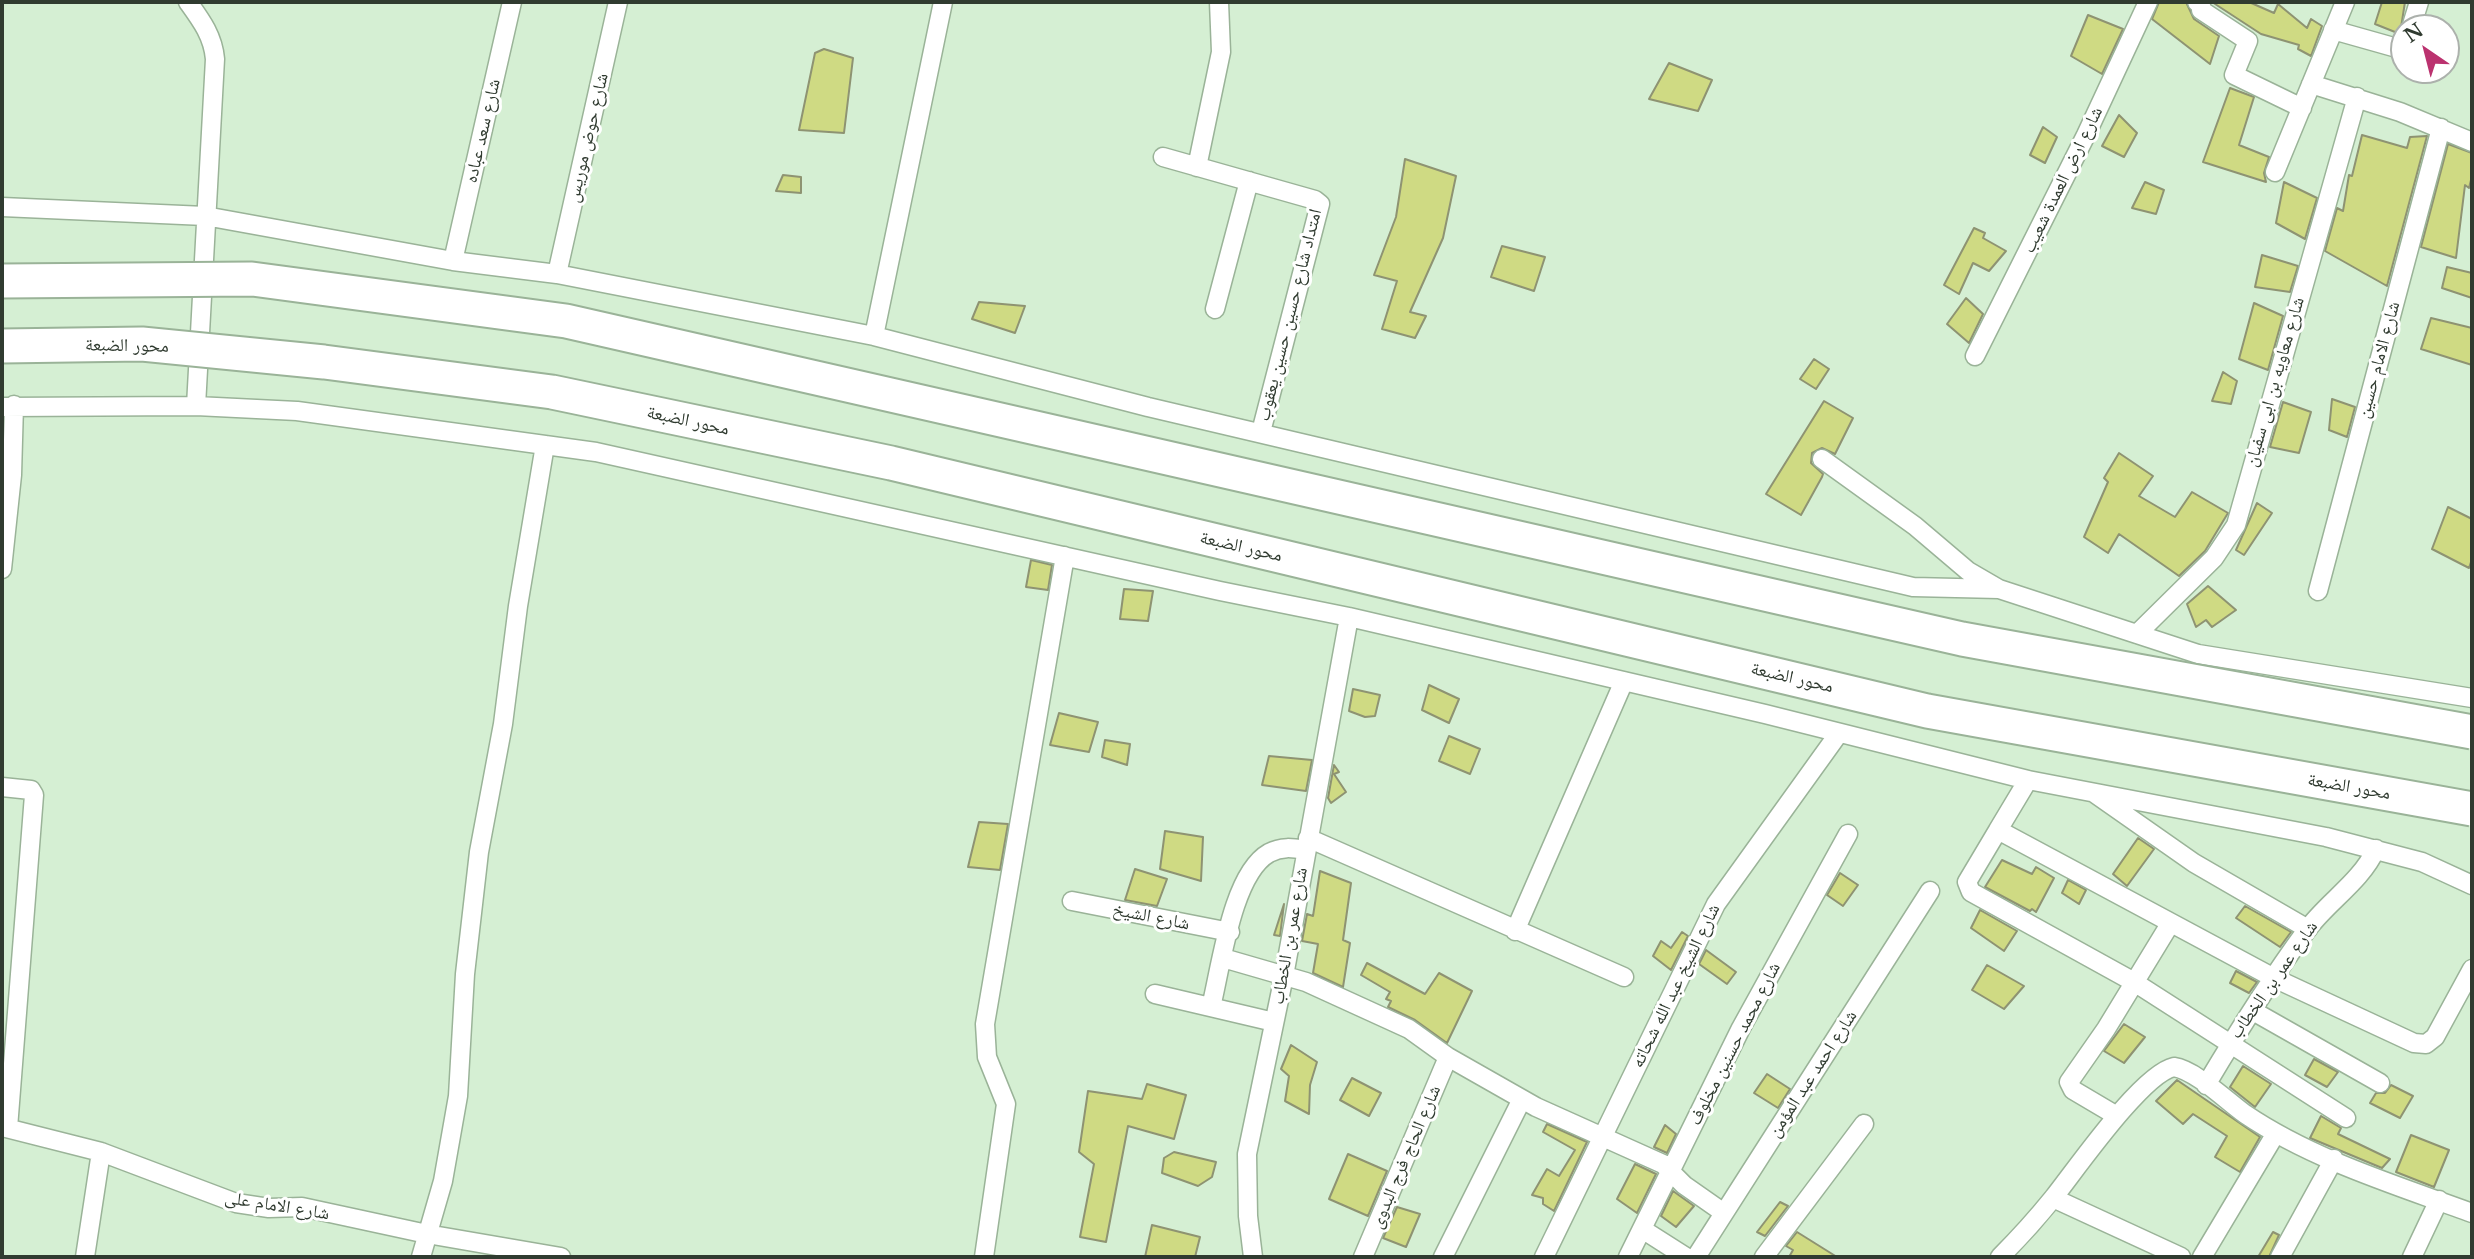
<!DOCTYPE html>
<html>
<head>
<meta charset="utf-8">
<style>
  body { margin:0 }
  #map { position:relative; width:2474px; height:1259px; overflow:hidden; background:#d5efd3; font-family:"Libre Baskerville",serif }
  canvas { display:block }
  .frame { position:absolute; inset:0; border:4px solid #303b30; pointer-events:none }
  .north { position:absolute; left:2390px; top:14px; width:70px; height:70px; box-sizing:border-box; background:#fff; border:2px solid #acb1ac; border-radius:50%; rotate:325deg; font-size:19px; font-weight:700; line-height:28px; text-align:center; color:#303b30 }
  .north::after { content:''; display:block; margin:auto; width:24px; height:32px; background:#bb326f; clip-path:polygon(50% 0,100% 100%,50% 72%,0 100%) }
</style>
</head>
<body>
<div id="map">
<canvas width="2474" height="1259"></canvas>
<div class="frame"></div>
<div class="north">N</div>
</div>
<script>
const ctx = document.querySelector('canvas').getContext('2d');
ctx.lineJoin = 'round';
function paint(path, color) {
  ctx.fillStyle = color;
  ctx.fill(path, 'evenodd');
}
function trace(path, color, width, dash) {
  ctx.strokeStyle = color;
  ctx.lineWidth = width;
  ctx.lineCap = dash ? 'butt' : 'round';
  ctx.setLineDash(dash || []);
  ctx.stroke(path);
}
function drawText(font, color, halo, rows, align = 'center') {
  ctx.font = font + ' "Libre Baskerville","Noto Naskh Arabic",serif';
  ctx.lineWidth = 6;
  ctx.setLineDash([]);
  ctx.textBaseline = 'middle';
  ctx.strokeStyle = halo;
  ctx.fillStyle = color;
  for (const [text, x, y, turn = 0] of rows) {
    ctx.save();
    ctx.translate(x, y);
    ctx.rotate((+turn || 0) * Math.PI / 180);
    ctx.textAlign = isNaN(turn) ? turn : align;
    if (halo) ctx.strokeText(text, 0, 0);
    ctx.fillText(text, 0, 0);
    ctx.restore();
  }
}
const building = new Path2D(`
  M 2159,2 L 2186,2 L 2194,19 L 2219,36 L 2210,64 L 2152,19 Z
  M 2212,2 L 2249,2 L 2274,13 L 2278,4 L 2307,28 L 2311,19 L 2322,26 L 2311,56 L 2298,49 L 2299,45 L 2261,34 Z
  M 2382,2 L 2405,2 L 2400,34 L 2375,24 Z
  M 2088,15 L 2123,29 L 2102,74 L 2071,56 Z
  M 824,49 L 853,58 L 844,133 L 799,130 L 815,53 Z
  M 1669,63 L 1712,80 L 1698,111 L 1649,99 Z
  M 2230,88 L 2254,97 L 2239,145 L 2269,157 L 2264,173 L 2266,182 L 2203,162 Z
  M 2119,115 L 2137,133 L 2124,157 L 2102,146 Z
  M 2043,127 L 2057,137 L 2045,163 L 2030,155 Z
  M 2362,135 L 2407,148 L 2410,137 L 2427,136 L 2387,286 L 2325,251 L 2337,208 L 2343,211 L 2349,175 L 2352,176 Z
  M 2448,144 L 2472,153 L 2472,176 L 2469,188 L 2465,185 L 2456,258 L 2421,247 Z
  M 1405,159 L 1456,176 L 1443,238 L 1410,312 L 1426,316 L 1415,338 L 1382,329 L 1397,281 L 1374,275 L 1396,217 Z
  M 783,175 L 801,177 L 801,193 L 776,191 Z
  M 2145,182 L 2164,190 L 2156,214 L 2132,208 Z
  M 2284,182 L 2317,198 L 2305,239 L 2276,223 Z
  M 1974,228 L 1985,233 L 1983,238 L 2006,251 L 1989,271 L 1973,263 L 1959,294 L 1944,285 Z
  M 1502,246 L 1545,257 L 1534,291 L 1491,277 Z
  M 2262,255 L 2298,266 L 2290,292 L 2255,287 Z
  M 2447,267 L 2472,273 L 2472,298 L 2442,288 Z
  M 1966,298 L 1983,314 L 1969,343 L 1947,324 Z
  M 979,302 L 1025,306 L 1015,333 L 972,319 Z
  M 2254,303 L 2283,316 L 2268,370 L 2239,359 Z
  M 2431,318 L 2472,328 L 2472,365 L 2421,349 Z
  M 1814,359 L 1829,369 L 1816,389 L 1800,379 Z
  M 2223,372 L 2237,381 L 2231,404 L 2212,401 Z
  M 2332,399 L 2355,407 L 2347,437 L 2329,430 Z
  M 1824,401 L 1853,418 L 1835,454 L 1822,448 L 1812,453 L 1811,463 L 1823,474 L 1822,477 L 1801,515 L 1766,494 Z
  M 2283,402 L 2311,412 L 2299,453 L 2270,447 Z
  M 2119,453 L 2153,476 L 2139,496 L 2175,517 L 2192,492 L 2228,513 L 2205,551 L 2179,576 L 2119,534 L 2108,553 L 2084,537 L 2108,482 L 2104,478 Z
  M 2257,503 L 2272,513 L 2244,555 L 2236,550 Z
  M 2448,507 L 2472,519 L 2472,559 L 2469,568 L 2432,549 Z
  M 1031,560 L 1052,565 L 1048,590 L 1026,587 Z
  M 2208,586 L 2236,610 L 2212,627 L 2206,620 L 2196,627 L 2187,604 Z
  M 1124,589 L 1153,591 L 1148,621 L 1120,619 Z
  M 1429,685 L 1459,699 L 1449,723 L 1422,710 Z
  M 1353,689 L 1380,695 L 1375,716 L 1365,717 L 1349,711 Z
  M 1059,713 L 1098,722 L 1089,752 L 1050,745 Z
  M 1449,736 L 1480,749 L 1470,774 L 1439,761 Z
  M 1105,740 L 1130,744 L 1127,765 L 1102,757 Z
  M 1269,756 L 1312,760 L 1306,791 L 1262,785 Z
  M 1334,765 L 1339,772 L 1334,774 L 1346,792 L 1331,803 L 1328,798 Z
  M 979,822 L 1008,824 L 1000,870 L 968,867 Z
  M 1165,831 L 1203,837 L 1201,881 L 1160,869 Z
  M 2138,838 L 2154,849 L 2127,886 L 2113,874 Z
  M 2002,860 L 2032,874 L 2036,867 L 2054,878 L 2036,912 L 2032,909 L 2030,911 L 1985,887 Z
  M 1135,869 L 1167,879 L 1157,906 L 1125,900 Z
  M 1320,871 L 1351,883 L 1343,940 L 1350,943 L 1343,987 L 1313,973 L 1318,944 L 1302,941 L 1307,914 L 1313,916 Z
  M 1840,873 L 1858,885 L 1843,906 L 1827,895 Z
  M 2068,880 L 2086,890 L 2079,904 L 2062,893 Z
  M 1284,904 L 1280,936 L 1274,935 Z
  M 2245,906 L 2291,932 L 2280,947 L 2236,918 Z
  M 1980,910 L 2017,931 L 2004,951 L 1971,928 Z
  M 1682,932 L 1688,936 L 1671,970 L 1653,956 L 1661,941 L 1671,948 Z
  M 1706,950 L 1736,972 L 1727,984 L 1699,964 Z
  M 1367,963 L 1425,994 L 1439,973 L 1472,991 L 1447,1043 L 1415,1020 L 1388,1007 L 1391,1001 L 1386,999 L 1390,992 L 1361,975 Z
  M 1987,965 L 2024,986 L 2004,1009 L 1972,990 Z
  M 2236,971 L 2257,982 L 2249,993 L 2230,983 Z
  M 2124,1024 L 2145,1037 L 2124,1063 L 2104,1051 Z
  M 1291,1045 L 1317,1062 L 1310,1085 L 1309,1114 L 1285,1101 L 1289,1076 L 1281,1069 Z
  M 2314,1059 L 2338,1072 L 2327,1087 L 2305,1075 Z
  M 2243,1066 L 2271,1084 L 2255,1107 L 2230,1087 Z
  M 1767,1074 L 1790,1089 L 1778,1108 L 1754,1093 Z
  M 1352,1078 L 1381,1093 L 1369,1116 L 1340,1100 Z
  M 2177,1080 L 2260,1137 L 2240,1172 L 2215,1157 L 2227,1136 L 2193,1114 L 2183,1124 L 2156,1101 Z
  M 1147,1084 L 1186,1095 L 1174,1139 L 1128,1126 L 1106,1242 L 1080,1237 L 1094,1164 L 1079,1152 L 1088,1091 L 1142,1099 Z
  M 2391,1085 L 2413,1096 L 2400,1118 L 2370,1103 L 2376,1093 L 2385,1093 Z
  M 2321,1116 L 2341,1128 L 2338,1134 L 2390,1159 L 2382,1168 L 2310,1138 Z
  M 1547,1124 L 1587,1142 L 1554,1211 L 1543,1204 L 1543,1198 L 1532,1195 L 1547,1169 L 1559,1176 L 1575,1150 L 1543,1132 Z
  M 1665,1125 L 1676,1134 L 1667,1153 L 1654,1147 Z
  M 2411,1135 L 2449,1150 L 2434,1187 L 2396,1172 Z
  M 1174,1152 L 1216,1162 L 1212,1177 L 1198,1186 L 1162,1173 L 1164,1158 Z
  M 1348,1154 L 1387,1171 L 1368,1216 L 1329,1199 Z
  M 1635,1164 L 1656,1174 L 1637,1213 L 1617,1199 Z
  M 1673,1191 L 1694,1206 L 1676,1227 L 1661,1216 Z
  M 1780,1202 L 1788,1206 L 1765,1236 L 1757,1232 Z
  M 1397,1207 L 1420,1214 L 1406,1247 L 1383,1238 Z
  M 1152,1225 L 1200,1237 L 1195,1257 L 1145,1257 Z
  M 1797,1232 L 1837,1257 L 1789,1257 L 1793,1250 L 1786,1246 Z
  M 2273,1232 L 2279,1235 L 2269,1257 L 2258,1257 Z`);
const minor = new Path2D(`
  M 188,2 C 201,20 213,36 215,59 L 196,406
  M 2197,2 L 2201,5 L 2201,10 L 2248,41 L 2234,75 L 2302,108
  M 2411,28 L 2419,2
  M 2333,30 L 2404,50
  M 2311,84 L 2400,112 L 2472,142
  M 1163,157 L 1315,200 L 1320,204 L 1261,432
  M 1197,167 L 1221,52 L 1219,2
  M 2275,172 L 2345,2
  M 2,207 L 205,216 L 453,261 L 557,274 L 874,336 L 1148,407 L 1913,587 L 1999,589
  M 453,261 L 512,2
  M 557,274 L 618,2
  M 1215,309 L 1249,181
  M 874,336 L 943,2
  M 1975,356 L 2086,135 L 2148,2
  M 2,407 L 196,406 L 297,411 L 596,452 L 1220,591 L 1349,617 L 1765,714 L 2028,780 L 2326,837 L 2422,862 L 2472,885
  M 1822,459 L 1915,526 L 1968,571 L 1999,589 L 2198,654 L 2472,698
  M 2,569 L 12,475 L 14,405
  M 2318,591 L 2441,128
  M 2137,634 L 2214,558 L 2236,525 L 2357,97
  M 2028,780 L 1998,830 L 2274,978 L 2414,1043 L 2426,1044 L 2435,1037 L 2472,969
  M 2,787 L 31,790 L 34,795 L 8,1128
  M 2094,793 L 2194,863 L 2308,929
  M 1998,830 L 1967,882 L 1971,892 L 2134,982 L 2346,1118
  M 1308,838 L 1624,977
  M 1072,901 L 1230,932
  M 1515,931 L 1624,681
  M 1223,958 L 1306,982 L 1409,1029 L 1448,1057 L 1536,1107 L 1663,1164 L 1684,1185 L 1724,1213
  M 1155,994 L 1274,1022
  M 1211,1007 C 1221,967 1232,874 1269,853 C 1282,846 1293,848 1306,850
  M 2253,1011 L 2380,1083
  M 2206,1085 C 2237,1033 2270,980 2306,931 C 2328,901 2360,883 2376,849
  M 2117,1116 L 2073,1090 L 2069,1082 L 2106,1029 L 2170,924
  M 2,1127 L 101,1152 L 236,1203 L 269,1208 L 302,1207 L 427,1234 L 561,1257
  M 2053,1198 L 2181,1257
  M 1642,1229 L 1686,1257
  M 85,1257 L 101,1152
  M 421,1257 L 443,1181 L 458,1096 L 465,974 L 479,852 L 503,724 L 518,606 L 545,445
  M 984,1257 L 1006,1104 L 987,1057 L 985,1024 L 1065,556
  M 1253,1257 L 1248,1216 L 1247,1154 L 1284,976 L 1349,617
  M 1363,1257 L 1448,1057
  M 1443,1257 L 1522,1099
  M 1544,1257 L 1716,904 L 1839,733
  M 1628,1257 L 1741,1028 L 1848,834
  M 1696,1257 L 1930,891
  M 1764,1257 L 1864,1124
  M 2000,1257 C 2019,1238 2037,1218 2054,1197 C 2077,1168 2142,1074 2174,1067 C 2195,1070 2227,1101 2245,1114 C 2313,1160 2396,1185 2472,1213
  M 2202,1257 L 2276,1133
  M 2280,1257 L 2334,1159
  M 2412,1257 L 2439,1200`);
const motorwayBridge = new Path2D(`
  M 2,281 L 252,279 L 566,321 L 1962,639 L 2472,732
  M 2,346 L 142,344 L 324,362 L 552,392 L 891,463 L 1927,711 L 2472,809`);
const streetNames = [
  ["شارع سعد عباده",483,131,-77],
  ["شارع حوض موريس",588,138,-77],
  ["شارع ارض العمدة شعيب",2063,180,-64],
  ["امتداد شارع حسين حسين يعقوب",1290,315,-76],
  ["محور الضبعة",127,346,1],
  ["شارع الامام حسين",2379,360,-75],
  ["شارع معاويه بن ابى سفيان",2275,382,-74],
  ["محور الضبعة",688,421,12],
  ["محور الضبعة",1241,547,13],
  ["محور الضبعة",1792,678,13],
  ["محور الضبعة",2349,787,10],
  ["شارع الشيخ",1151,917,11],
  ["شارع عمر بن الخطاب",1290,936,-80],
  ["شارع عمر بن الخطاب",2274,980,-55],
  ["شارع الشيخ عبد الله شحاته",1676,986,-64],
  ["شارع محمد حسنين مخلوف",1735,1044,-63],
  ["شارع احمد عبد المؤمن",1813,1074,-57],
  ["شارع الحاج فرج البدوى",1406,1157,-67],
  ["شارع الامام على",277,1206,9]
];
paint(building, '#cfda83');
trace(building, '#8e9372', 2);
trace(minor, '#9ab398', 21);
trace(minor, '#fff', 18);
trace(motorwayBridge, '#9ab398', 37, []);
trace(motorwayBridge, '#fff', 33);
drawText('18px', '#303b30', '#fff', streetNames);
</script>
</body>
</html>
